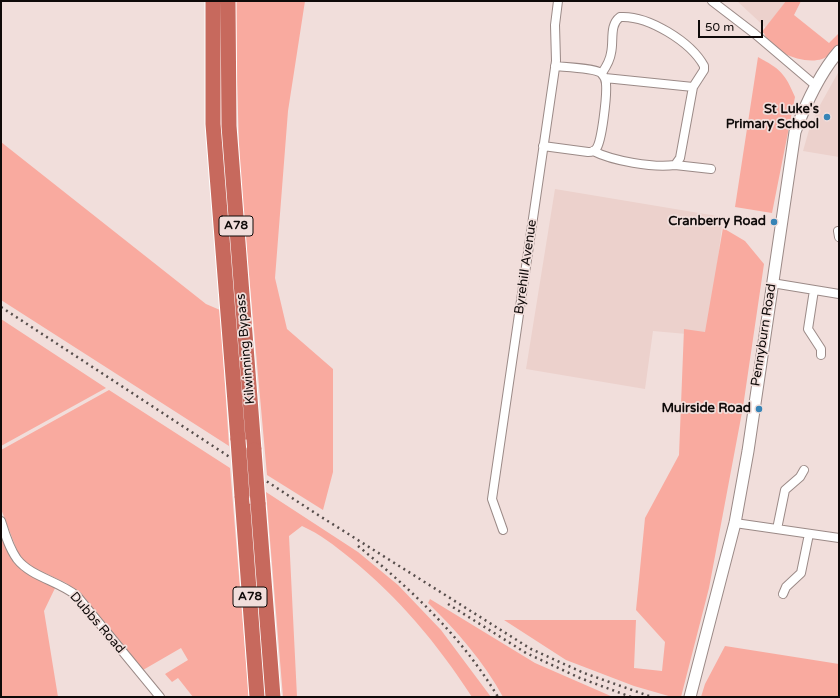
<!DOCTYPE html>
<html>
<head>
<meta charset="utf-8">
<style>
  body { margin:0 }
  #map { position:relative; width:840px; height:698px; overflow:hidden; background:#f1dedb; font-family:"Varela Round",sans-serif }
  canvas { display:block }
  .frame { position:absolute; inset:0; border:2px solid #0f0a09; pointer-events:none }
  .scale { position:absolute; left:698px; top:20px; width:65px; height:18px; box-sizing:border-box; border:2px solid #0f0a09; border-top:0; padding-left:5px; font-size:12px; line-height:14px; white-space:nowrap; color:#0f0a09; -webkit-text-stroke:3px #f1dedb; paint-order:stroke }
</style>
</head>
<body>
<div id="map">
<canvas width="840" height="698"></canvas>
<div class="frame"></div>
<div class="scale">50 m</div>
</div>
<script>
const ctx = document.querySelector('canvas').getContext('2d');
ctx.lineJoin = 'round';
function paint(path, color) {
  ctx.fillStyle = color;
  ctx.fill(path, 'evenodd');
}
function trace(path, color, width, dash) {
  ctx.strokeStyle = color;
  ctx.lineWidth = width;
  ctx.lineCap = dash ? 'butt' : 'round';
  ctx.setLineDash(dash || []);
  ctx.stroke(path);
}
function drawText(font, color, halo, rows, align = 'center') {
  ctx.font = font + ' "Varela Round",sans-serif';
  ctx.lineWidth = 3.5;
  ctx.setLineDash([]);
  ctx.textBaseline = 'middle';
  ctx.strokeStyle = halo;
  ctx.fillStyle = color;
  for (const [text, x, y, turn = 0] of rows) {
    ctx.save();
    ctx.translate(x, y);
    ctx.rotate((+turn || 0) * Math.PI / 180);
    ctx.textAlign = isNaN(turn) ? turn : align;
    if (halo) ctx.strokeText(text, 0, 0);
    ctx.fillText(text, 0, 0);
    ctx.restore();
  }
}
const built = new Path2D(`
  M 737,1 L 786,1 L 766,28 Z
  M 839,71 L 839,157 L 803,151 L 809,130 L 820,105 Z
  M 555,189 L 723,217 L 709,336 L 653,331 L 645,389 L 526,369 Z`);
const green = new Path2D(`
  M 236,1 L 305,1 L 288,111 L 275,278 L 287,329 L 333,369 L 333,472 L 323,510 L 267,475 L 240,174 L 235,22 Z
  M 786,1 L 801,1 L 794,15 L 829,43 L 839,33 L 839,45 C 834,49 829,57 822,59 C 804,65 770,52 764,33 L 761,33 Z
  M 758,57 C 780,69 785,73 795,97 L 772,213 L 735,207 Z
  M 1,142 L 206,304 L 220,310 L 229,446 L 1,300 Z
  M 723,228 L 745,241 L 764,264 L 743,407 L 709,588 L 681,697 L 672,697 L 634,686 L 566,660 L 504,620 L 636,620 L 634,668 L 662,671 L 665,642 L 636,610 L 645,518 L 679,455 L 684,329 L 705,332 Z
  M 1,319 L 106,388 L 1,446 Z
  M 109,390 L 230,468 L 249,697 L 193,697 L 178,678 L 172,682 L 165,674 L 188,660 L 181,648 L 143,670 L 79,593 L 66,583 L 28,565 L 18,553 L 1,509 L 1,450 Z
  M 266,492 L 358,552 L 398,585 L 441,630 L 491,697 L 472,697 C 437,643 399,598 350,558 C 334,545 320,534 302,526 L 289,536 L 297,697 L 283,697 Z
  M 1,533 C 14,570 22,570 56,586 L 44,611 L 58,697 L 1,697 Z
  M 430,599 L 535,663 L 613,697 L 503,697 C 484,662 457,631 428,603 Z
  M 725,646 L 839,664 L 839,697 L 701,697 L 705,684 Z`);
const street = new Path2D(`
  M 712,1 L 755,34 L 815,85
  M 605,78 L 693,87
  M 543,146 L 588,152 C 591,152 594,152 596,149 C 602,142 607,95 606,84 C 606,80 604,76 601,73 C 595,68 564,67 555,66
  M 593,151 C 613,161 653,168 675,165 L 680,158 L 693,87 L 704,70 L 704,66 C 691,42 648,15 620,17 C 609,25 614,41 611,53 C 610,61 606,67 602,73
  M 675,165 L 711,169
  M 838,231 L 839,237
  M 772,283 L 839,294
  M 814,290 L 808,329 L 821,349 L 821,355
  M 1,521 C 5,534 9,548 17,559 C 31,577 59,581 77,596 L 160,697
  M 735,523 L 839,538
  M 777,529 L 785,490 L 800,477 L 804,470
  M 503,530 L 492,499 L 556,61 L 555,25 L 558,1
  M 783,594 L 786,587 L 801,573 L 809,534`);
const secondary = new Path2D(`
  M 690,697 L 735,523 L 748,451 L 795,132 C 806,103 819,74 839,51`);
const highway = new Path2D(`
  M 213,1 L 213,124 L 238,440
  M 228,1 L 229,126 L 254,450
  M 242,496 L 257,697
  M 258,503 L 273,697`);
const rail = new Path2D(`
  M 1,307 L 315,513 L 531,649 L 584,673 L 652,697
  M 358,546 C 412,590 462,637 498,697
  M 448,604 L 526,653 L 580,678 L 631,697`);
const highwayBridge = new Path2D(`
  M 238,440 L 242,496
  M 254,450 L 258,503`);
const markers = [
  [827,117,4,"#3784b6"],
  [774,222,4,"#3784b6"],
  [759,409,4,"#3784b6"]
];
const shields = [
  [236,226,34],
  [250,597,34]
];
const shieldNames = [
  ["A78",236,226],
  ["A78",250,597]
];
const poiNames = [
  ["St Luke's",819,110],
  ["Primary School",819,125],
  ["Cranberry Road",766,222],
  ["Muirside Road",751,409]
];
const streetNames = [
  ["Byrehill Avenue",526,267,-82],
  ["Pennyburn Road",764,335,-81],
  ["Kilwinning Bypass",246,349,-95],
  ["Dubbs Road",97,623,49]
];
paint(built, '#ecd1cc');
paint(green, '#f9aa9f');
trace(street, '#9b8a87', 10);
trace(secondary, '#9b8a87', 13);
trace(highway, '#fff', 17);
trace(street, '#fff', 8);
trace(secondary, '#fff', 11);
trace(highway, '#c7695d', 15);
trace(rail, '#574e4c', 2.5, [2, 4]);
trace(highwayBridge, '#fff', 17, []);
trace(highwayBridge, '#c7695d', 15);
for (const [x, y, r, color] of markers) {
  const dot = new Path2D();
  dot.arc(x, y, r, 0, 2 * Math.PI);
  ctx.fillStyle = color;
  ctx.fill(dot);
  trace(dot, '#f1dedb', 1.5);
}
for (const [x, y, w] of shields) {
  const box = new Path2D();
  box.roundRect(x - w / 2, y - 10, w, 20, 3);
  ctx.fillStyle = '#f1dedb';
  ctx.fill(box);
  trace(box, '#0f0a09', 1);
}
drawText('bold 12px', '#0f0a09', null, shieldNames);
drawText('bold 13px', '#0f0a09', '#f1dedb', poiNames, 'right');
drawText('13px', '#0f0a09', '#f1dedb', streetNames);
</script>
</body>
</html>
